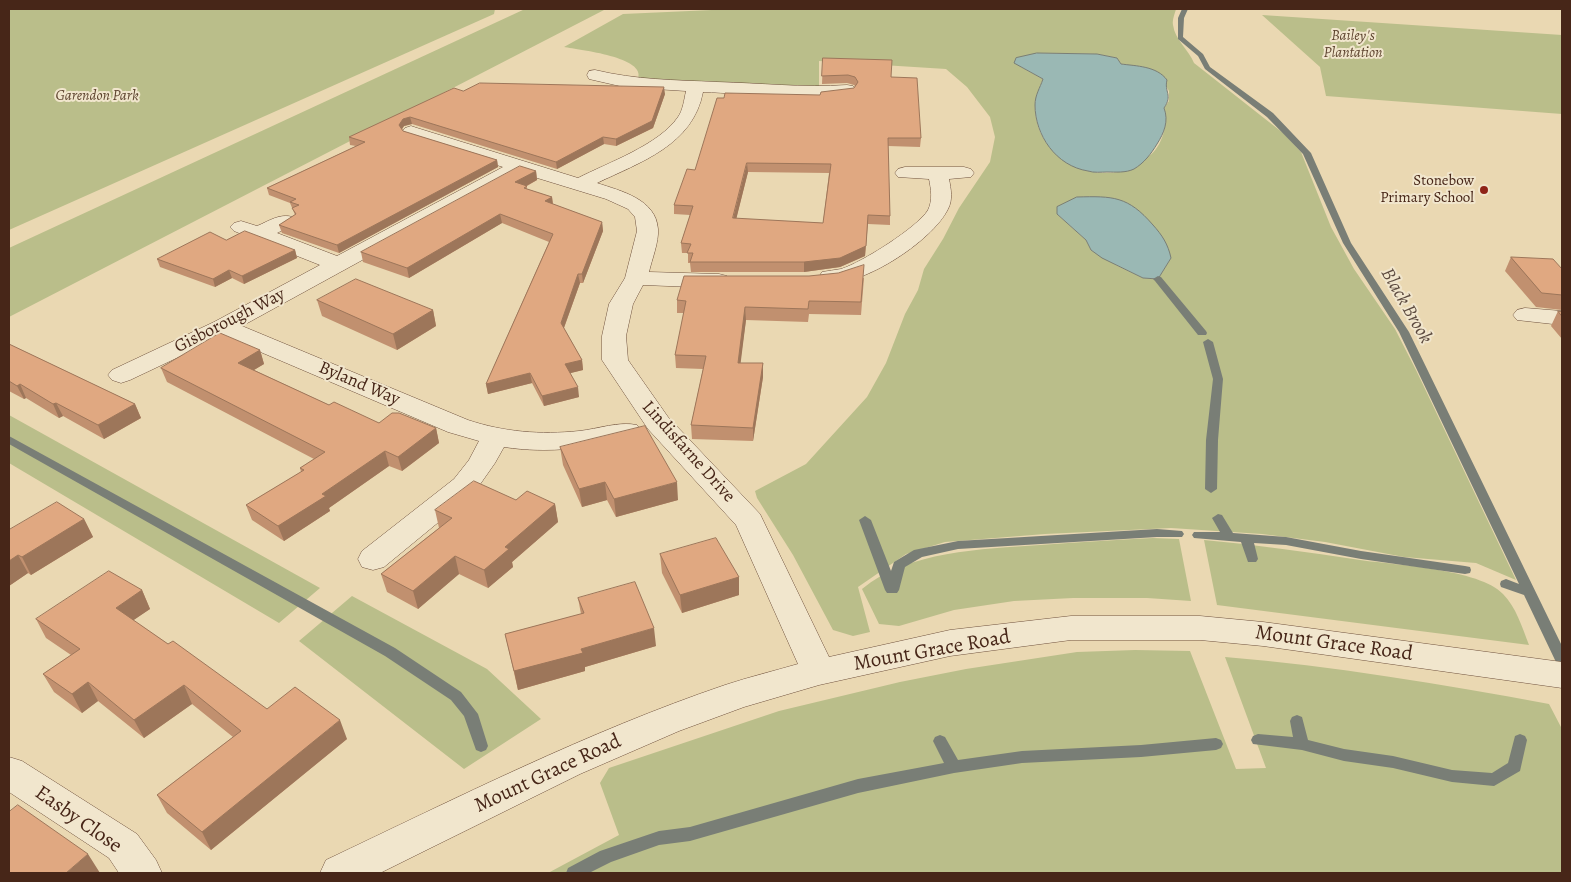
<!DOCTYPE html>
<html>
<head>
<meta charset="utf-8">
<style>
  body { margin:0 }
  #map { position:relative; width:1571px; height:882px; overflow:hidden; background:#ead8b2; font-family:Alegreya,serif }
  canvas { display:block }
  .frame { position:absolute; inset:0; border:10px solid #472618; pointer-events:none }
</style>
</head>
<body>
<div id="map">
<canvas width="1571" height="882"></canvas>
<div class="frame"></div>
</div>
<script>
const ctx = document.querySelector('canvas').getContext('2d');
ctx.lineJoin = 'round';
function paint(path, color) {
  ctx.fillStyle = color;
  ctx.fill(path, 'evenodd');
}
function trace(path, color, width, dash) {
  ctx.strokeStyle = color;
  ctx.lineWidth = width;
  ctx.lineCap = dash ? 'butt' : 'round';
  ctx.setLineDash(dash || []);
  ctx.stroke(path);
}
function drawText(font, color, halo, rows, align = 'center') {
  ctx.font = font + ' Alegreya,serif';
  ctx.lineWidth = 4;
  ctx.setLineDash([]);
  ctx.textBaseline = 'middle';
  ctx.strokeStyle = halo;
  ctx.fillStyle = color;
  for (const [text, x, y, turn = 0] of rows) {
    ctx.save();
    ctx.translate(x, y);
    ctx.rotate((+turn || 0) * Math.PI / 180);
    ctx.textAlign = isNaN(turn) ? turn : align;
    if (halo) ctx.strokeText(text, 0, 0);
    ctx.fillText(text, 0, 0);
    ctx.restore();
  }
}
const green = new Path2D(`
  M 9,9 L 495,9 L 494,14 L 9,230 Z
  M 525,9 L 604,10 L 9,317 L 9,248 Z
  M 734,9 L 1176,9 C 1175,13 1172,20 1173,25 C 1175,40 1189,50 1194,63 L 1283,133 L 1301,152 L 1331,227 L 1354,269 L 1395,329 L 1416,370 L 1516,580 L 1476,563 L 1404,557 L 1325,542 L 1262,534 L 1171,528 L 1045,534 L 945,542 L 906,554 L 858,587 L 870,632 L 853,636 L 833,630 L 793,555 L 757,498 L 755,491 L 806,464 L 867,397 L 886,363 L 905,314 L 918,290 L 924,269 L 943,239 L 959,208 L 990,162 L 995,137 L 990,117 L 967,87 L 946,69 L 819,61 L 819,86 L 806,87 L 638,79 C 647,57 580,50 564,47 L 623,14 ZM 1037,53 L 1097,54 L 1117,58 L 1121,64 L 1150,69 L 1165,84 L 1169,91 L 1169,101 L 1164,108 C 1169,123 1162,147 1149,156 C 1144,160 1137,162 1132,165 C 1128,168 1123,172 1118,172 C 1076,179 1034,149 1035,105 C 1036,95 1040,88 1043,79 L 1021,67 ZM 1057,214 L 1171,258 L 1158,279 L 1143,278 L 1118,266 L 1091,250 L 1086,240 Z
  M 1262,15 L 1562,35 L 1562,114 L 1326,96 L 1320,67 Z
  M 9,415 L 320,588 L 279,623 L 9,463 Z
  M 1153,538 L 1179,539 L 1191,601 L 1147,598 L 1073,598 L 1014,601 L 954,610 L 899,626 L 879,624 L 862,589 C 908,551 982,549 1040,545 C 1078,542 1115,540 1153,538 Z
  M 1204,540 C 1257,545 1308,552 1360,560 C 1394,565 1480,569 1503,594 C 1516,607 1522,627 1529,645 L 1217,605 Z
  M 352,596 L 487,669 L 541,719 L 464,769 L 299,641 Z
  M 1135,650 L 1190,651 L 1236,769 L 1266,768 L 1225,657 C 1334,666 1441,684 1549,704 L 1562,729 L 1562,873 L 548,873 L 619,835 L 600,783 L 609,768 L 779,711 L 900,682 L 966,669 L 1077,652 Z`);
const water = new Path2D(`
  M 1037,53 L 1097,54 L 1117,58 L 1121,64 C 1136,66 1157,66 1167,80 C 1164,92 1173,95 1164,108 C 1169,121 1164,133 1157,144 C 1151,154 1144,163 1134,169 C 1126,173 1115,172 1107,172 C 1101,172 1094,173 1088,171 C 1056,166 1035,135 1035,105 C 1035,95 1040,88 1043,79 L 1014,63 L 1016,58 Z
  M 1077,197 C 1113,196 1128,196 1153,225 C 1162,235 1168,244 1171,258 L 1158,279 L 1143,278 L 1102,258 L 1091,250 L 1086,240 L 1057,214 L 1057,207 Z`);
const stream = new Path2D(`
  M 1182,9 L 1188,9 L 1184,18 L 1183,37 L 1203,54 L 1210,67 L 1273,113 L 1311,153 L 1351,243 L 1409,332 L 1562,646 L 1562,665 L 1557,664 L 1555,660 L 1524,595 L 1501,587 L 1500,584 L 1501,581 L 1506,579 L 1519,584 L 1399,332 L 1343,243 L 1303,154 L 1267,117 L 1205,69 L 1198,56 L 1178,39 L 1178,18 Z
  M 1158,276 L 1161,277 L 1206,331 L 1207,333 L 1206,335 L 1198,335 L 1155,281 L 1153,279 Z
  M 1208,339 L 1213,342 L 1223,379 L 1218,440 L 1217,489 L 1211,493 L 1205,489 L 1206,440 L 1213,379 L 1203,342 Z
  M 9,436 L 395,648 L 461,692 L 478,714 L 488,746 L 486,750 L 481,752 L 476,750 L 464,716 L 451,700 L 385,656 L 9,444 Z
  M 1218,514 L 1222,515 L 1233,533 L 1286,537 L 1361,551 L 1465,566 L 1470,567 L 1471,570 L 1470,573 L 1465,574 L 1361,559 L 1286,545 L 1254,543 L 1258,559 L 1256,562 L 1248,562 L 1241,542 L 1194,538 L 1192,535 L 1194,532 L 1220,532 L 1212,518 Z
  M 865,516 L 871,520 L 891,571 L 894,562 L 914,550 L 958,541 L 1157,529 L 1182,531 L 1184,534 L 1182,537 L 1157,537 L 958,549 L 922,557 L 905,567 L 899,590 L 897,593 L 887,593 L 885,590 L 859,520 Z
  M 1297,715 L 1302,717 L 1308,740 L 1344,749 L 1393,756 L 1452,770 L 1492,773 L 1508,763 L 1515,736 L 1520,734 L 1525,736 L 1527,740 L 1520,771 L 1494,786 L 1452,782 L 1393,768 L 1344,761 L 1302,750 L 1253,744 L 1251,740 L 1253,736 L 1258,734 L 1293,737 L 1290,721 L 1292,717 Z
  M 940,735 L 945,737 L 958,760 L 1022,751 L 1141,745 L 1216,738 L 1221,740 L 1223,744 L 1221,748 L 1216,750 L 1141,757 L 1022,763 L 954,773 L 858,793 L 690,841 L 659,845 L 611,862 L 589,873 L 566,873 L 568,868 L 600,851 L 659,831 L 690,827 L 858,779 L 944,763 L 933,741 L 935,737 Z`);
const minor = new Path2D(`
  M 595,70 C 636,80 675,80 717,82 C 760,83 803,88 847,85 L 853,86 L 856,90 L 853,94 C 812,104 747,93 703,92 C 693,145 641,162 597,183 C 621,191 656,199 658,229 C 659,242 652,259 649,272 L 719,274 L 727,276 L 730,281 L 727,286 L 719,288 L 643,285 L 633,304 L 626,336 L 628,360 L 668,417 L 760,514 L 829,657 L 950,630 L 1071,616 L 1200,616 L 1263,622 L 1562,662 L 1562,688 L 1263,646 L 1200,640 L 1071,640 L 950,656 L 819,685 L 744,707 L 679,731 L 580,774 L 380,873 L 320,873 L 326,860 C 457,798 587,732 725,685 C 749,677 774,671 798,664 L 736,525 L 648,429 L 602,360 L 602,336 L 609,304 L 625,278 L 637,231 L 635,217 L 628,209 L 606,199 L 521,173 L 242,326 L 468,420 C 504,432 541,435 579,431 C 598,429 619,421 637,425 L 641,431 L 637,437 C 593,448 549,454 504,447 L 495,463 L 474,493 L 384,567 L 373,570 L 362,567 L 358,559 L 362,551 L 454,479 L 469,460 L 479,441 L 448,432 L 223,336 L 130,380 L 121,383 L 112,380 L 108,375 L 112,370 L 214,322 L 320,265 L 234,231 L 230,227 L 234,223 L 241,221 L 257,226 C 269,221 280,213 293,217 L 297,221 L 293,225 L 277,233 L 337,256 L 503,167 L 405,136 L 402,132 L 405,128 L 411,126 L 417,128 L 578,178 C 607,163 659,145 678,117 C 683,110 684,100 686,91 L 624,87 L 589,79 L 587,75 L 589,71 Z
  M 905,167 L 964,167 L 971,169 L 974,173 L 971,177 L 949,179 C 951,189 953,200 948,209 C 933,241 857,291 822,282 L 819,277 L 822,272 C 828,271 835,270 841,269 C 861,263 918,227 928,210 C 933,200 931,189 929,179 L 898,177 L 895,173 L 898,169 Z
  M 1525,308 L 1562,311 L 1562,325 L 1517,320 L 1513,315 L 1517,310 Z
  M 9,757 L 22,761 L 137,834 L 156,860 L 162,873 L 119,873 L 109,858 L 9,792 Z`);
const wall = new Path2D(`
  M 823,58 L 891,77 L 921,138 L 920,147 L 888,146 L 890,216 L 890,225 L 868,224 L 865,256 L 840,267 L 804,272 L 691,272 L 690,263 L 688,263 L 688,253 L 682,253 L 681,243 L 690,215 L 674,214 L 674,205 L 695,170 L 820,95 L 854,88 L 855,86 L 854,85 L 847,83 L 822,84 ZM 748,172 L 829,173 L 823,223 L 736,219 Z
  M 463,91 L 665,94 L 653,128 L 616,146 L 604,144 L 557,169 L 412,124 L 404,126 L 402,129 L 403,131 L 497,160 L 498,167 L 339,253 L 282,233 L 279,225 L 295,215 L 293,210 L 290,203 L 269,195 L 267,188 L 356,146 L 350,145 L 349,137 Z
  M 536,171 L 537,180 L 527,186 L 527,189 L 552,197 L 553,204 L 602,222 L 603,231 L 583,283 L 580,283 L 564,328 L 582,360 L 583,370 L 570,373 L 579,397 L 544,406 L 532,383 L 488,394 L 486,384 L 549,242 L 502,223 L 409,278 L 363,262 L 361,252 Z
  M 226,240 L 295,250 L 297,258 L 244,284 L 232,278 L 215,287 L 160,267 L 157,259 Z
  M 1511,257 L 1562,269 L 1562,310 L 1536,307 L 1505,271 Z
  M 864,278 L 861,315 L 809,314 L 808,322 L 746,320 L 740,363 L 763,363 L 763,377 L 753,441 L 692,439 L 691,425 L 703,369 L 676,368 L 675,355 L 684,313 L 677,313 L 677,300 Z
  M 317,300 L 433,310 L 436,326 L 397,350 L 322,316 Z
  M 1558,311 L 1562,312 L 1562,339 L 1551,326 Z
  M 9,344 L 135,404 L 141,418 L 104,439 L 63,416 L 59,418 L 26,398 L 24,399 L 9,391 Z
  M 260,350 L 264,364 L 254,370 L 329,405 L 379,423 L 436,428 L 439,443 L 402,471 L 389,466 L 329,508 L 330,511 L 284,541 L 252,520 L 246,505 L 301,472 L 300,468 L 314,459 L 167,382 L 161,368 Z
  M 560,447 L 678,500 L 616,517 L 607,500 L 582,507 L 563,465 Z
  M 516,500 L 555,504 L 558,522 L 512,562 L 513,567 L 488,588 L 459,574 L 418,609 L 387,592 L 381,574 L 439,528 L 435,510 Z
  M 84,519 L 93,537 L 31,575 L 28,573 L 9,586 L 9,530 Z
  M 660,554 L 739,577 L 739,595 L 682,613 L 662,573 Z
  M 142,590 L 150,609 L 133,620 L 168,644 L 267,709 L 347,739 L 211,850 L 167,813 L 157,795 L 233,737 L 192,704 L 144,738 L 98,701 L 82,713 L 54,692 L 43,674 L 71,655 L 46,638 L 36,619 Z
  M 578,598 L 656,646 L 585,667 L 585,671 L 518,690 L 505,634 L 581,614 Z`);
const shadedWall = new Path2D(`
  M 664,87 L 665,94 L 653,128 L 616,146 L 616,139 Z
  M 410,117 L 412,124 L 404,126 L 400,132 L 399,125 L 403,119 Z
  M 603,137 L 604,144 L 557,169 L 556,162 Z
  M 497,160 L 498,167 L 339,253 L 337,245 Z
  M 747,163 L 748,172 L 734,228 L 733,218 Z
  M 536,171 L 537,180 L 517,191 L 515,182 Z
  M 552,197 L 553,206 L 545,201 Z
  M 500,214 L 502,223 L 409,278 L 407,268 Z
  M 868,215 L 865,256 L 840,267 L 804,272 L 804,262 Z
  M 602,222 L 603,231 L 583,283 L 582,274 Z
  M 295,250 L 297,258 L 244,284 L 242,276 Z
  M 229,270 L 232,278 L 215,287 L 213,279 Z
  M 578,274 L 580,283 L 562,333 L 561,323 Z
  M 745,307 L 746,320 L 739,376 L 738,363 Z
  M 433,310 L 436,326 L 397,350 L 393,334 Z
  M 260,350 L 264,364 L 242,377 L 238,363 Z
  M 582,360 L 583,370 L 567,374 L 565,364 Z
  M 763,363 L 763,377 L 753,441 L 753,428 Z
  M 530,373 L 532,383 L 488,394 L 486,384 Z
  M 20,384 L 26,398 L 24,399 L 17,386 Z
  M 578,387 L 579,397 L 544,406 L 542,396 Z
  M 56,403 L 63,416 L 59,418 L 53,404 Z
  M 135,404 L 141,418 L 104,439 L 98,425 Z
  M 436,428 L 439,443 L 402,471 L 398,457 Z
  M 385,451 L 389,466 L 329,508 L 330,511 L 284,541 L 278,526 L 322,494 Z
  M 605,482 L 607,500 L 582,507 L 579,489 Z
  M 677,482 L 678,500 L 616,517 L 614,499 Z
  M 555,504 L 558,522 L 512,562 L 513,567 L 488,588 L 484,570 L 505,547 Z
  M 84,519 L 93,537 L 31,575 L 22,557 Z
  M 18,555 L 28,573 L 9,586 L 9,561 Z
  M 455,556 L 459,574 L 418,609 L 413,591 Z
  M 739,577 L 739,595 L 682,613 L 680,595 Z
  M 142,590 L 150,609 L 125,626 L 116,608 Z
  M 654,628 L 656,646 L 585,667 L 585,671 L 518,690 L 514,671 L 581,649 Z
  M 88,682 L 98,701 L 82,713 L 72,694 Z
  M 184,685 L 192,704 L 144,738 L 134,720 Z
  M 340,720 L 347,739 L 211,850 L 202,832 Z
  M 88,854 L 100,873 L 66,873 Z`);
const building = new Path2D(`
  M 823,58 L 892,60 L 891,77 L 917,78 L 921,138 L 888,138 L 890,216 L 868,215 L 866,246 L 840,258 L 804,262 L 690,262 L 693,253 L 687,253 L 691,244 L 681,243 L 693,206 L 674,205 L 687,169 L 695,170 L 717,98 L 724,98 L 725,93 L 820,95 L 821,92 L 854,88 L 858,82 L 855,77 L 848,75 L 822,76 ZM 747,163 L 831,164 L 823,223 L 733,218 Z
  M 480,83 L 664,87 L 652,121 L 616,139 L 603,137 L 556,162 L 410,117 L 403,119 L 399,125 L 403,131 L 497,160 L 337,245 L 279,225 L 296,214 L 292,208 L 299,205 L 290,202 L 296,199 L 267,188 L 365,142 L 349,137 L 454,88 L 463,91 Z
  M 520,166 L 536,171 L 515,182 L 527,186 L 524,188 L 552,197 L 545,201 L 602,222 L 582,274 L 578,274 L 561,323 L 582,360 L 565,364 L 578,387 L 542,396 L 530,373 L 486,384 L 553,234 L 500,214 L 407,268 L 361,252 Z
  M 245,231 L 295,250 L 242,276 L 229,270 L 213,279 L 157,259 L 210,232 L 226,240 Z
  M 1511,257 L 1553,259 L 1562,269 L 1562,295 L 1542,293 Z
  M 864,265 L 861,302 L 809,301 L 808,309 L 745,307 L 738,363 L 763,363 L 753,428 L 691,425 L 706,356 L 675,355 L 686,301 L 677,300 L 684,276 L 809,276 L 838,273 Z
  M 356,279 L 433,310 L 393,334 L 317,300 Z
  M 1558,311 L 1562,312 L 1562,316 Z
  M 220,333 L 260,350 L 238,363 L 329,405 L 334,402 L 379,423 L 392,413 L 399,413 L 436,428 L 398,457 L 385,451 L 322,494 L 326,496 L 278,526 L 246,505 L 304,470 L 300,468 L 325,452 L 161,368 Z
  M 9,344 L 135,404 L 98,425 L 56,403 L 53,404 L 20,384 L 17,386 L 9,381 Z
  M 645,426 L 677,482 L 614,499 L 605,482 L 579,489 L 560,447 Z
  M 474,481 L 516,500 L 527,491 L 555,504 L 505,547 L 509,549 L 484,570 L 455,556 L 413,591 L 381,574 L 452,518 L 435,510 Z
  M 57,502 L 84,519 L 22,557 L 18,555 L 9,561 L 9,530 Z
  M 716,538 L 739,577 L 680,595 L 660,554 Z
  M 109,571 L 142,590 L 116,608 L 168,644 L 173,641 L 267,709 L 295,687 L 340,720 L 202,832 L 157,795 L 241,731 L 184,685 L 134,720 L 88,682 L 72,694 L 43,674 L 80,649 L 36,619 Z
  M 635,582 L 654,628 L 581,649 L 583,653 L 514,671 L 505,634 L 584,613 L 578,598 Z
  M 18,805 L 88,854 L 66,873 L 9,873 L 9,812 Z`);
const markers = [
  [1484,190,5,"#8f2418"]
];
const farParknames = [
  ["Bailey's",1353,36],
  ["Plantation",1353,53],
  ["Garendon Park",97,96]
];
const farPoinames = [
  ["Stonebow",1474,181],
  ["Primary School",1474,198]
];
const streetNames = [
  ["Gisborough Way",230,321,-27],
  ["Byland Way",359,384,23],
  ["Lindisfarne Drive",688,452,48]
];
const waterNames = [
  ["Black Brook",1406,306,60]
];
const nearStreetnames = [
  ["Mount Grace Road",1334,644,8],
  ["Mount Grace Road",932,651,-10],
  ["Mount Grace Road",548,774,-25],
  ["Easby Close",78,820,35]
];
paint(green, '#babe8a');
paint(water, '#9ab8b4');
trace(water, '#797e76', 1);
paint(stream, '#797e76');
trace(minor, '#70523e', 1);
paint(minor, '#f1e6cd');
paint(wall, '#c1906f');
paint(shadedWall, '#9d765a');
paint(building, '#e0a881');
trace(building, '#9d765a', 1);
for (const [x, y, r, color] of markers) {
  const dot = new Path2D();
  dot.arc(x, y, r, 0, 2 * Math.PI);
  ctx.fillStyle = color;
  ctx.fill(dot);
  trace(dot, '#f1e6cd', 2);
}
drawText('italic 15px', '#5e442f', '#f1e6cd', farParknames);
drawText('15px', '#472618', '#f1e6cd', farPoinames, 'right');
drawText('18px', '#472618', '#f1e6cd', streetNames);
drawText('italic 19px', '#5c4a3f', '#f1e6cd', waterNames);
drawText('21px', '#472618', '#f1e6cd', nearStreetnames);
</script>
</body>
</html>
